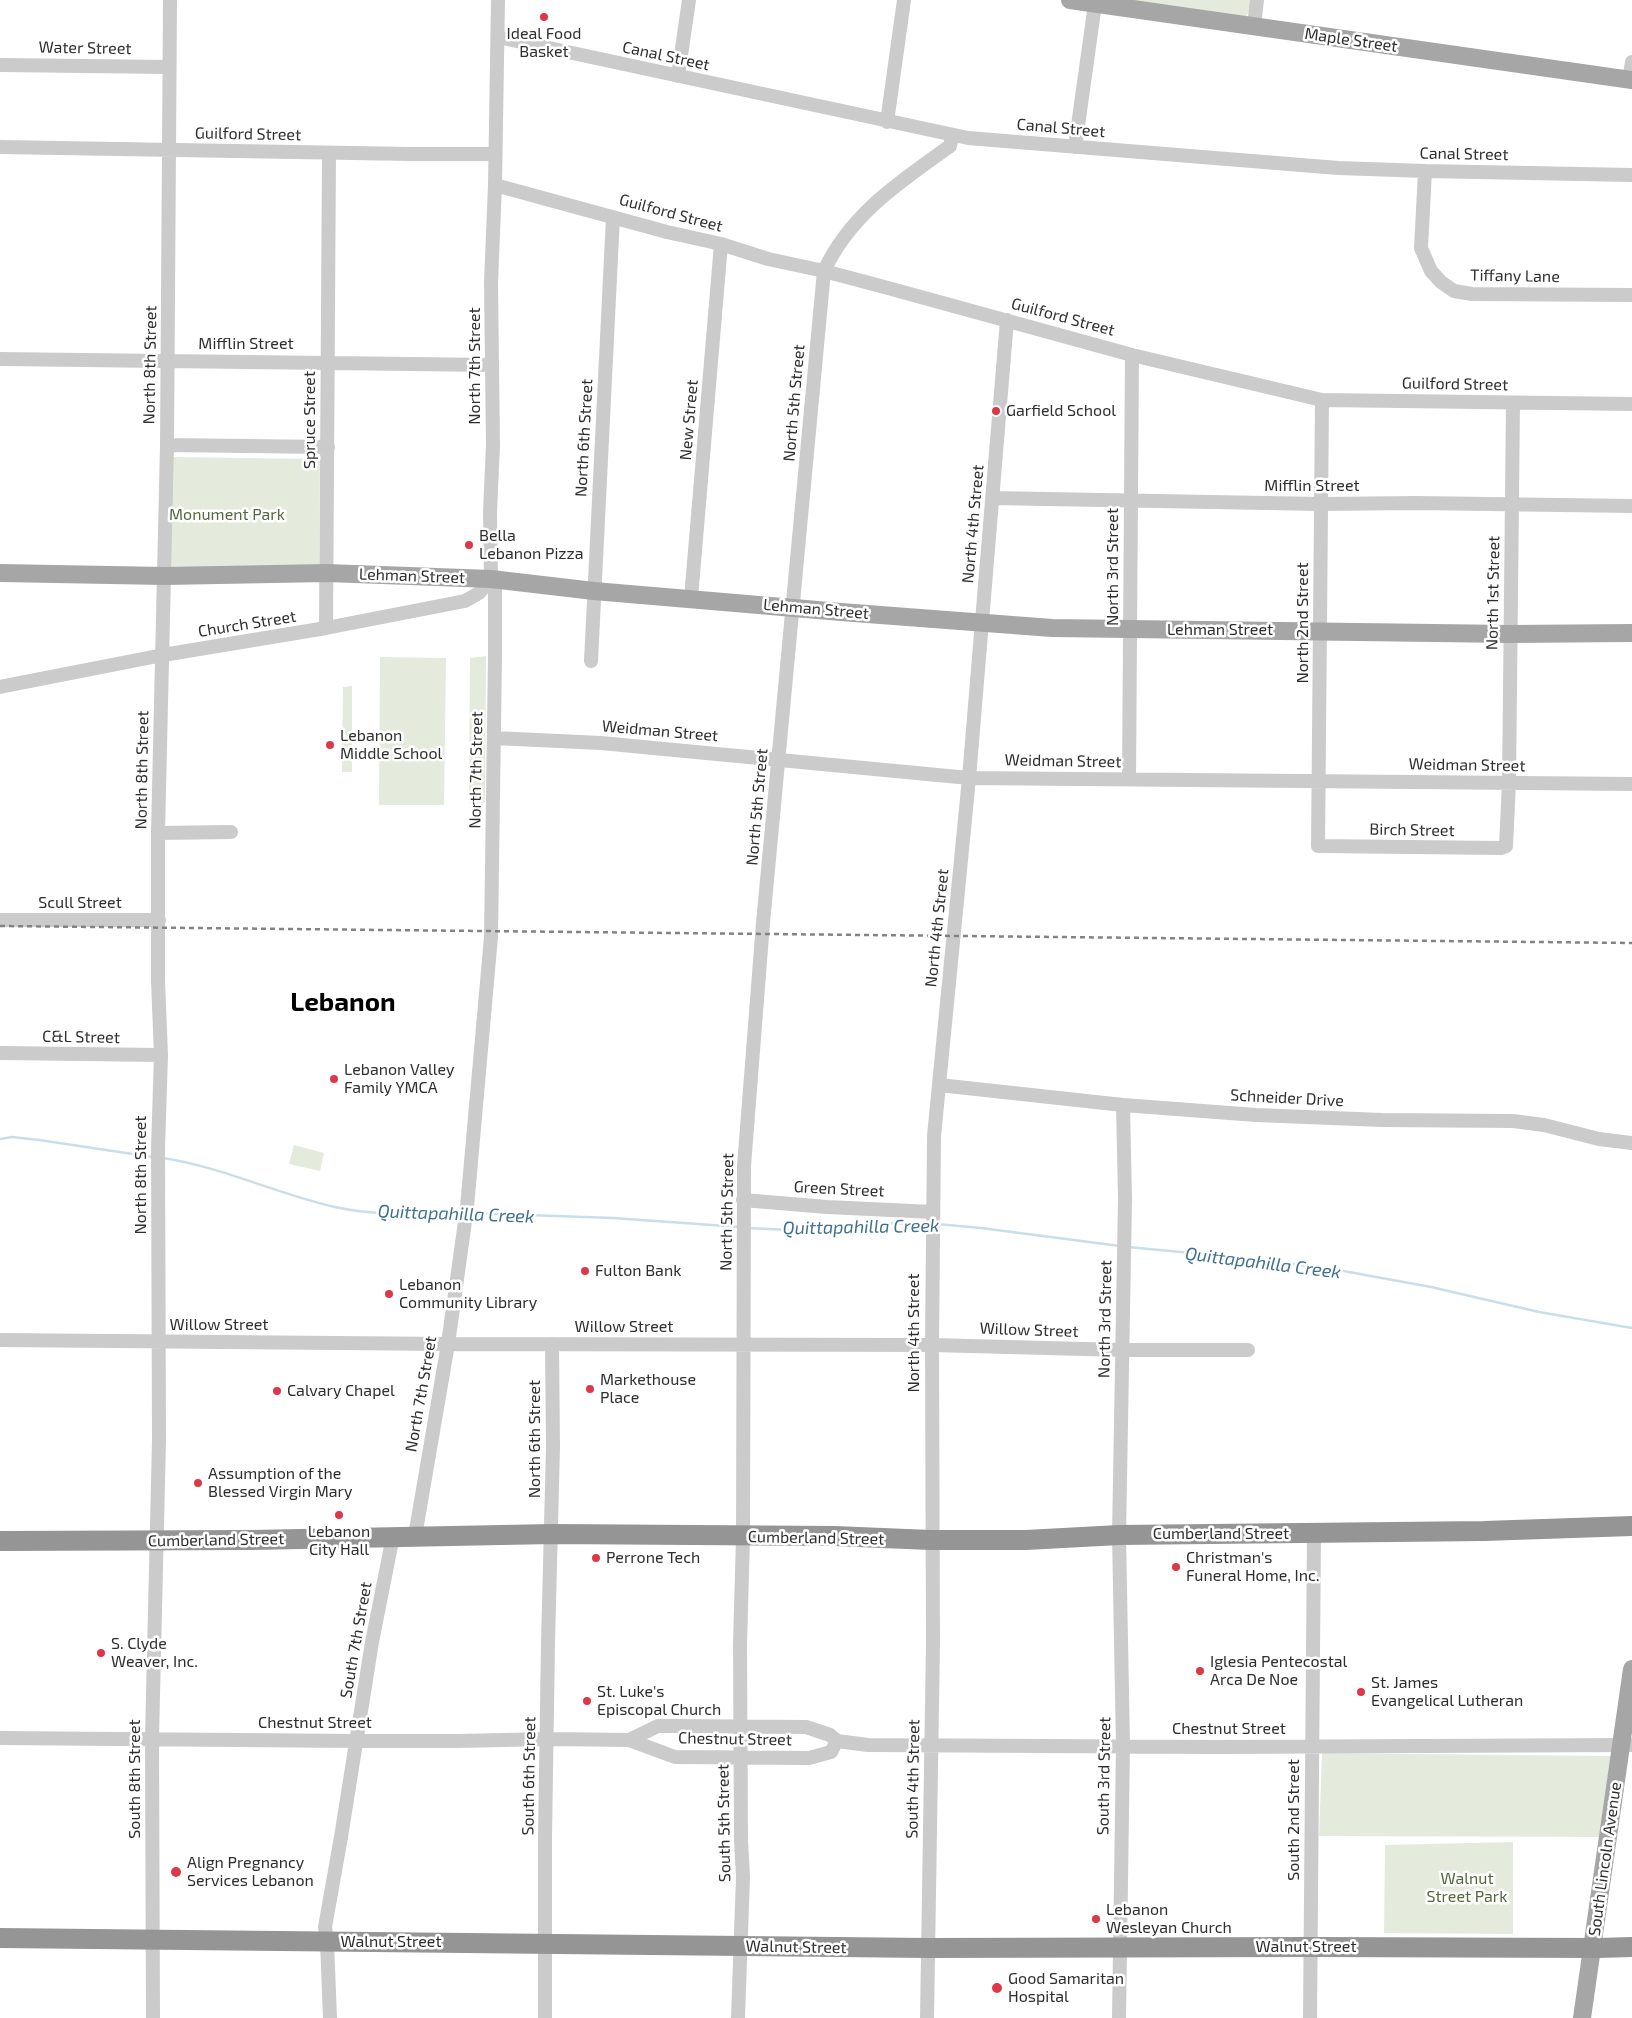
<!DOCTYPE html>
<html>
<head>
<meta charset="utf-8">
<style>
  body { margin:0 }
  canvas { display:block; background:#fff }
</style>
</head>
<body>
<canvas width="1632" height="2018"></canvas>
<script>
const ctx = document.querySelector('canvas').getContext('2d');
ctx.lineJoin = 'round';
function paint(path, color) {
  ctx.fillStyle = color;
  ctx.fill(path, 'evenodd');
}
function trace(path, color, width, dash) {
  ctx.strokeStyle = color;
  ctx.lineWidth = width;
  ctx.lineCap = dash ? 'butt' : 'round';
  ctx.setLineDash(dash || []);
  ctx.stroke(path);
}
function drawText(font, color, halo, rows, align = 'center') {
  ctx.font = font + ' "Exo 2",sans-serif';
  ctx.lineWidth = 5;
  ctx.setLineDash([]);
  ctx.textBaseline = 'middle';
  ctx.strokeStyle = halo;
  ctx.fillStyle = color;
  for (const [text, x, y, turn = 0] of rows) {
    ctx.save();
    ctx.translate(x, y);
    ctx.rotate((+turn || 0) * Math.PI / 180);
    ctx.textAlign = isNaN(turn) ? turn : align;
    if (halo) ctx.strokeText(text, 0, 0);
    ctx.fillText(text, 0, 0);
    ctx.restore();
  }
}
const green = new Path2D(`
  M 1126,0 L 1251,0 L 1250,9 L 1246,17 Z
  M 171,457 L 320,459 L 319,571 L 169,572 Z
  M 486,656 L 485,803 L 469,803 L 470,658 Z
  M 380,657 L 446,658 L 444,805 L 379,805 Z
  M 352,686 L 352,772 L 342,772 L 343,687 Z
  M 294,1145 L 324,1153 L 320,1171 L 289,1164 Z
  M 1322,1753 L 1612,1756 L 1602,1837 L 1319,1836 Z
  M 1513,1842 L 1513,1934 L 1384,1933 L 1385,1845 Z`);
const stream = new Path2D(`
  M 0,1139 L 12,1137 L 39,1140 L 153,1157
  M 163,1158 C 222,1167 277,1194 335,1207 C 376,1216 419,1214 460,1213
  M 471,1213 L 613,1218 L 740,1227
  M 937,1224 L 981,1228 L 1120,1246
  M 748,1228 L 811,1231 L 855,1228 L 873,1223 L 929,1224
  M 1128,1247 L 1255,1259 L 1338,1270 L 1431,1287 L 1539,1312 L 1632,1328`);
const minor = new Path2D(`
  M 1254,26 L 1257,0
  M 498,37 L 968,138 L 1338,168 L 1425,171 L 1632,175
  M 0,65 L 169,67
  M 678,76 L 689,0
  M 1629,80 L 1632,62
  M 887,122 L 904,0
  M 0,147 L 411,154 L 495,154
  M 1075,147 L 1095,4
  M 1425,171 L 1421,248 L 1431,271 L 1441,282 L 1454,291 L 1472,294 L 1632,295
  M 495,185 L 667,232 L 721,244 L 768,259 L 824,271 L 888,288 L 1132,355 L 1322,400 L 1632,404
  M 0,359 L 492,365
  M 1322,400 L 1318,846 L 1501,848 L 1506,846 L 1509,783 L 1513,403
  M 167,445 L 328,447
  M 992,498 L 1321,504 L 1416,503 L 1632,506
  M 691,598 L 721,244
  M 326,628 L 329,153
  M 591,661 L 613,217
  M 0,687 L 163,655 L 326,628 L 465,601 L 479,593 L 491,579
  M 494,738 L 601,743 L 969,778 L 1632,784
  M 1129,779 L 1132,355
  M 158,833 L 231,832
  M 0,920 L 159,920
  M 0,1053 L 161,1055
  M 939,1085 L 1123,1105 L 1256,1115 L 1382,1120 L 1513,1121 L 1544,1125 L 1599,1139 L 1632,1143
  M 743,1200 L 827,1207 L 933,1212
  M 0,1340 L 448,1344 L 932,1345 L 1122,1350 L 1248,1350
  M 415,1536 L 448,1344 L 467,1207 L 491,937 L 495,655 L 495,591 L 491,579 L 490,512 L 493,445 L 491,283 L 495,185 L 498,0
  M 0,1738 L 357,1741 L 458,1741 L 548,1739 L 629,1740 L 658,1726 L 674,1726 L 806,1727 L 830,1735 L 837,1741 L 868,1745 L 1215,1747 L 1632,1745
  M 629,1740 L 675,1757 L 809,1758 L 831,1752 L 837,1741
  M 153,2018 L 152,1738 L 159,1440 L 158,1148 L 161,1055 L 158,981 L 158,833 L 167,445 L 170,0
  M 330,2018 L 327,1942 L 325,1927 L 341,1837 L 372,1642 L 393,1536
  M 545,2018 L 545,1837 L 548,1643 L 553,1447 L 552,1344
  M 738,2018 L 743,1877 L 741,1840 L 740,1645 L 743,1537 L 744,1166 L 763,923 L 824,271 C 850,214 901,181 950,146 L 952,136
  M 927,2018 L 933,1643 L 932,1345 L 934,1136 L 969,778 L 1007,320
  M 1119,2018 L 1123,1746 L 1119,1535 L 1125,1199 L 1123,1105
  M 1310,2018 L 1314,1533`);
const major = new Path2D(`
  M 1070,0 L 1632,80
  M 0,573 L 165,576 L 327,573 L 491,579 L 594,591 L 841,612 L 1052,628 L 1510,634 L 1632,633
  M 1582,2018 L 1632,1669`);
const highway = new Path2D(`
  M 0,1541 L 251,1540 L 552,1534 L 834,1536 L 931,1540 L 1026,1540 L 1119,1535 L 1484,1531 L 1632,1526
  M 0,1938 L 929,1948 L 1311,1947 L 1598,1948 L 1632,1947`);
const rail = new Path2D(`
  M 0,926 L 1632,943`);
const markers = [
  [544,17,5,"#de3748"],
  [996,411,5,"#de3748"],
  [469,545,5,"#de3748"],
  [330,745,5,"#de3748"],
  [334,1079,5,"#de3748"],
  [585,1271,5,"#de3748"],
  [389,1294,5,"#de3748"],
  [590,1389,5,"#de3748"],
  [277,1391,5,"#de3748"],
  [198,1483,5,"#de3748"],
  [339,1515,5,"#de3748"],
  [596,1558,5,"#de3748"],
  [1176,1567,5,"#de3748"],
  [101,1653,5,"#de3748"],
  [1200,1671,5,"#de3748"],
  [1361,1692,5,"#de3748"],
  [587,1701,5,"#de3748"],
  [176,1872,6,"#de3748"],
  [1096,1919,5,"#de3748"],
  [997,1988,6,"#de3748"]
];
const poiNames = [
  ["Ideal Food",544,34,"center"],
  ["Basket",544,52,"center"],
  ["Garfield School",1006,411],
  ["Bella",479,536],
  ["Lebanon Pizza",479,554],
  ["Lebanon",340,736],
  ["Middle School",340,754],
  ["Lebanon Valley",344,1070],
  ["Family YMCA",344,1088],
  ["Fulton Bank",595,1271],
  ["Lebanon",399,1285],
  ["Community Library",399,1303],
  ["Markethouse",600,1380],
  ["Place",600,1398],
  ["Calvary Chapel",287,1391],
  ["Assumption of the",208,1474],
  ["Blessed Virgin Mary",208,1492],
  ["Lebanon",339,1532,"center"],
  ["City Hall",339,1550,"center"],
  ["Perrone Tech",606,1558],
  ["Christman's",1186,1558],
  ["Funeral Home, Inc.",1186,1576],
  ["S. Clyde",111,1644],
  ["Weaver, Inc.",111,1662],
  ["Iglesia Pentecostal",1210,1662],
  ["Arca De Noe",1210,1680],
  ["St. James",1371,1683],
  ["Evangelical Lutheran",1371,1701],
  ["St. Luke's",597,1692],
  ["Episcopal Church",597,1710],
  ["Align Pregnancy",187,1863],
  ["Services Lebanon",187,1881],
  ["Lebanon",1106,1910],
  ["Wesleyan Church",1106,1928],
  ["Good Samaritan",1008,1979],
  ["Hospital",1008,1997]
];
const streetNames = [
  ["Maple Street",1351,40,8],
  ["Water Street",85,48,1],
  ["Canal Street",666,56,12],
  ["Canal Street",1061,128,5],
  ["Guilford Street",248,134,1],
  ["Canal Street",1464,154,1],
  ["Guilford Street",671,213,15],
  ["Tiffany Lane",1515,276,1],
  ["Guilford Street",1063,317,15],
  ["Mifflin Street",246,344],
  ["North 8th Street",150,365,-89],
  ["North 7th Street",475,366,-90],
  ["Guilford Street",1455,384,1],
  ["North 5th Street",794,403,-85],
  ["Spruce Street",310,420,-90],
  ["New Street",689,420,-85],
  ["North 6th Street",584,438,-87],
  ["Mifflin Street",1312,486],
  ["North 4th Street",973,524,-85],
  ["North 3rd Street",1113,567,-90],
  ["Lehman Street",412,576,2],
  ["North 1st Street",1493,593,-89],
  ["Lehman Street",816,609,5],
  ["North 2nd Street",1303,623,-90],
  ["Church Street",247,624,-9],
  ["Lehman Street",1220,630],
  ["Weidman Street",660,731,5],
  ["Weidman Street",1063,761,1],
  ["Weidman Street",1467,765,1],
  ["North 8th Street",142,770,-89],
  ["North 7th Street",476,770,-89],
  ["North 5th Street",757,807,-85],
  ["Birch Street",1412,830,1],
  ["Scull Street",80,903],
  ["North 4th Street",937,928,-84],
  ["C&L Street",81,1037,1],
  ["Schneider Drive",1287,1098,3],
  ["North 8th Street",141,1175,-90],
  ["Green Street",839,1189,3],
  ["North 5th Street",727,1212,-89],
  ["North 3rd Street",1105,1319,-89],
  ["Willow Street",219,1325],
  ["Willow Street",624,1327],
  ["Willow Street",1029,1330,2],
  ["North 4th Street",914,1333,-90],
  ["North 7th Street",421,1394,-80],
  ["North 6th Street",535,1439,-90],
  ["Cumberland Street",1221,1534],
  ["Cumberland Street",816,1538,1],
  ["Cumberland Street",216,1540,-1],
  ["South 7th Street",356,1640,-80],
  ["Chestnut Street",315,1723],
  ["Chestnut Street",1229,1729],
  ["Chestnut Street",735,1739,1],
  ["South 6th Street",529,1776,-89],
  ["South 3rd Street",1104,1776,-89],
  ["South 8th Street",135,1779,-90],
  ["South 4th Street",913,1779,-89],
  ["South 2nd Street",1294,1820,-90],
  ["South 5th Street",724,1823,-91],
  ["South Lincoln Avenue",1605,1859,-82],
  ["Walnut Street",391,1942],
  ["Walnut Street",796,1947,1],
  ["Walnut Street",1306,1947]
];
const parkNames = [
  ["Monument Park",227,515],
  ["Walnut",1467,1879],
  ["Street Park",1467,1897]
];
const waterNames = [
  ["Quittapahilla Creek",456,1214,2],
  ["Quittapahilla Creek",861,1227,-1],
  ["Quittapahilla Creek",1263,1263,7]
];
const townNames = [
  ["Lebanon",343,1002]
];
paint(green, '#e5ebdc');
trace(stream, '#c9deea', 2.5);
trace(minor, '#cbcbcb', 14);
trace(major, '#a6a6a6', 18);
trace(highway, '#959595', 20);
trace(rail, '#838383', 2.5, [5, 4]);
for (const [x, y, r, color] of markers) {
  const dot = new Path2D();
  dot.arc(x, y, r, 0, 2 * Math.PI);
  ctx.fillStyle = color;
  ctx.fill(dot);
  trace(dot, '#fff', 2);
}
drawText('16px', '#2e2e2e', '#fff', poiNames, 'left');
drawText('16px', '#2e2e2e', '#fff', streetNames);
drawText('16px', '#53683d', '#fff', parkNames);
drawText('italic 18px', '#3f718d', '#fff', waterNames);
drawText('bold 26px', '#000', '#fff', townNames);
</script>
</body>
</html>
